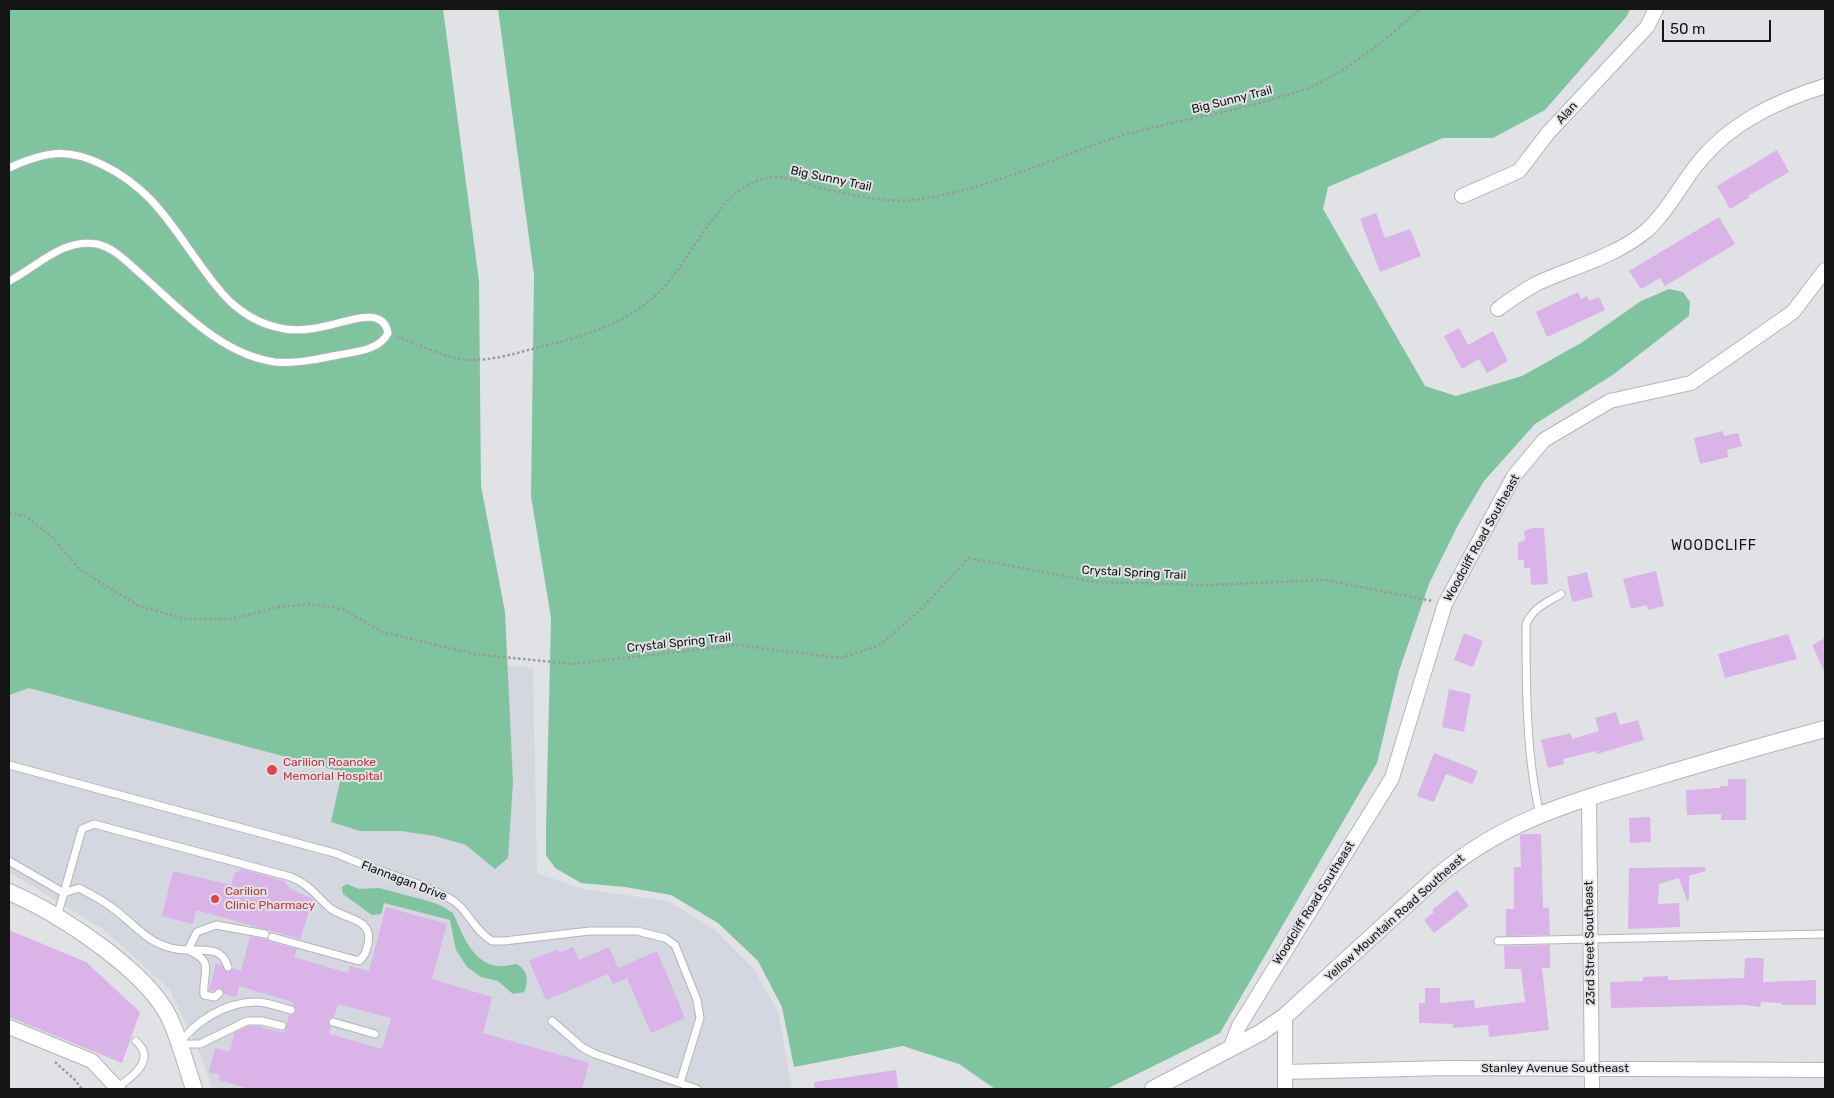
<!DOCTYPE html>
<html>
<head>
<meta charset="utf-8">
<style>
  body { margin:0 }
  #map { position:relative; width:1834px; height:1098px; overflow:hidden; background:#e1e2e5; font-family:Rubik,sans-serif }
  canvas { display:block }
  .frame { position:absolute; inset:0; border:10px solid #141415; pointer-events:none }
  .scale { position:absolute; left:1662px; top:20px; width:109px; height:22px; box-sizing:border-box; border:2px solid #141415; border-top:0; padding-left:6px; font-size:15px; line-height:18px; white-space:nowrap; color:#141415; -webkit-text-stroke:4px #e1e2e5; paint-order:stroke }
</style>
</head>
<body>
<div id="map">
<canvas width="1834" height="1098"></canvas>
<div class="frame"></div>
<div class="scale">50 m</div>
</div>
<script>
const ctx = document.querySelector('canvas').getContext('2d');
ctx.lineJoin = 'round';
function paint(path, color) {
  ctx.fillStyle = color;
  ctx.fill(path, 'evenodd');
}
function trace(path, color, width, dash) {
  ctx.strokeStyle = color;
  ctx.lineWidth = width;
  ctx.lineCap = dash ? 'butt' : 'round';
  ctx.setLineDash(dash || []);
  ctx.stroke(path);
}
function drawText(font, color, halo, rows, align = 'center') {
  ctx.font = font + ' Rubik,sans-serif';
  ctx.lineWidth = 4;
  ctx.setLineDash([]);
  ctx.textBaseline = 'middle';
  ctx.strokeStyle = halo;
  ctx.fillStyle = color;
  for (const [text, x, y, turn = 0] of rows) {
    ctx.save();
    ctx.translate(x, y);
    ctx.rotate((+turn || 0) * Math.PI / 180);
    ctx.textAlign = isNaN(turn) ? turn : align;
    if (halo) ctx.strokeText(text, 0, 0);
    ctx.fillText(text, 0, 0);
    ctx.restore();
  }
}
const built = new Path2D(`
  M 9,545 L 487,663 L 533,668 L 537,873 L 582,889 L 668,901 L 714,929 L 753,968 L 778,1011 L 792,1089 L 213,1089 L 201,1056 L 170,990 L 103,929 L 9,872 Z`);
const forest = new Path2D(`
  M 9,9 L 443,9 L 479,281 L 481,486 L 505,612 L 513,782 L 508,858 L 495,869 L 466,845 L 435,836 L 401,831 L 360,831 L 331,822 L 342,772 L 29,688 L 9,695 Z
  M 498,9 L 1630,9 L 1627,16 L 1545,110 L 1493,138 L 1443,138 L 1328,187 L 1323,209 L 1425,386 L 1456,396 L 1522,376 L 1581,343 L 1641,301 L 1669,289 L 1683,292 L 1690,302 L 1689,316 L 1614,374 L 1535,424 L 1484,481 L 1458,525 L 1429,584 L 1399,671 L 1377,763 L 1220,1033 L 1107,1089 L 995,1089 L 959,1064 L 903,1046 L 794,1067 L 782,1007 L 758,961 L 718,923 L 671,895 L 625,887 L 581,883 L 555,868 L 546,855 L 546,827 L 551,618 L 531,496 L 534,275 Z
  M 347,884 L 359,889 L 379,888 L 428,901 L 440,905 L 453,913 C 463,935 473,966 501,966 C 507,967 512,964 517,964 C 528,971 529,981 524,992 L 513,994 L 498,981 L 481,977 L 467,967 L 456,950 L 450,920 L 384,903 L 381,914 L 372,915 L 343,894 L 342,887 Z`);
const building = new Path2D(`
  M 1777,150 L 1789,172 L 1748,196 L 1749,198 L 1730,209 L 1717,186 Z
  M 1376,213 L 1385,238 L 1410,229 L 1421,256 L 1380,272 L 1360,219 Z
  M 1719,217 L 1735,244 L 1665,286 L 1660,278 L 1641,289 L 1629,271 Z
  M 1578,292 L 1581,299 L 1587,296 L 1589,301 L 1599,297 L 1605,310 L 1547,337 L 1536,312 Z
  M 1459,328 L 1468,345 L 1493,331 L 1508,361 L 1487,373 L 1479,359 L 1462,369 L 1444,336 Z
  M 1723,431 L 1724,436 L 1738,433 L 1742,446 L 1727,450 L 1728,457 L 1700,464 L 1694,438 Z
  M 1533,528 L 1544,528 L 1548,584 L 1531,585 L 1530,568 L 1524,568 L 1524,560 L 1518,560 L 1518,543 L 1525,540 L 1524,531 Z
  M 1656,571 L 1664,606 L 1648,610 L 1647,605 L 1631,609 L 1623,579 Z
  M 1587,572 L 1593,597 L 1572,602 L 1567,577 Z
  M 1464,633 L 1483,641 L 1473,667 L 1454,660 Z
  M 1788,634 L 1797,659 L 1725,678 L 1718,654 Z
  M 1825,638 L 1825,673 L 1812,645 Z
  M 1449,689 L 1471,694 L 1464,732 L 1442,727 Z
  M 1616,712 L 1620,725 L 1638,720 L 1644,740 L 1597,754 L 1596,751 L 1563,759 L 1564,764 L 1548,768 L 1541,740 L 1571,733 L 1572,739 L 1599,731 L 1595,718 Z
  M 1434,753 L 1478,771 L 1472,784 L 1446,774 L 1434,802 L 1417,796 Z
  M 1728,779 L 1746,779 L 1746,820 L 1721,820 L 1721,814 L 1687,815 L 1686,790 L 1720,788 L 1720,786 L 1728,786 Z
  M 1650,817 L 1651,842 L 1630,843 L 1629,818 Z
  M 1522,834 L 1541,834 L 1543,908 L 1549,908 L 1550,935 L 1506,936 L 1506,909 L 1514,909 L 1514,867 L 1521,867 L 1520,835 Z
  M 1705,867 L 1706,871 L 1689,876 L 1689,900 L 1687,901 L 1679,878 L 1659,884 L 1658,904 L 1679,903 L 1680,927 L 1628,929 L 1629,868 Z
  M 242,869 L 284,881 L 290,889 L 313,899 L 300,939 L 196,910 L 193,924 L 162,916 L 173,871 L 231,885 L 234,874 Z
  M 1457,890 L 1469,906 L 1434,933 L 1424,920 L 1434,912 L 1432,910 Z
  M 386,907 L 447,924 L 432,979 L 492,997 L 483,1033 L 589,1063 L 582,1089 L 250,1089 L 219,1080 L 220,1075 L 209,1072 L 215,1048 L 230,1052 L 234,1033 L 248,1026 L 257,1026 L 284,1033 L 289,1015 L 294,1014 L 296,1011 L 292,1005 L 293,1002 L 239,986 L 236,997 L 224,994 L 221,988 L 214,991 L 209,990 L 216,964 L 222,965 L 227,972 L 233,968 L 241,971 L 250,937 L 267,939 L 271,942 L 297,949 L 294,957 L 348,973 L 350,966 L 369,971 ZM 338,1004 L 391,1018 L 382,1049 L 329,1034 L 331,1027 L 328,1020 L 334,1017 Z
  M 9,930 L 86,962 L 140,1012 L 122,1063 L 9,1017 Z
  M 1550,945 L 1550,968 L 1542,968 L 1549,1030 L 1489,1037 L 1488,1025 L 1453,1028 L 1453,1024 L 1419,1023 L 1419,1003 L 1425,1003 L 1425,988 L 1440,988 L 1440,1003 L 1474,1000 L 1475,1008 L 1525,1002 L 1521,969 L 1505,969 L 1504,946 Z
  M 573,947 L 579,960 L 609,947 L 618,968 L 657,951 L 685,1018 L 651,1033 L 627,978 L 613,984 L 608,974 L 546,1000 L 529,961 L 558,949 L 559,953 Z
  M 1745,958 L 1764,958 L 1763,982 L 1816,980 L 1816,1005 L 1782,1005 L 1782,1003 L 1761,1002 L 1760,1007 L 1744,1005 L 1611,1008 L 1610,982 L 1643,981 L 1643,977 L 1668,976 L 1668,980 L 1744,978 Z
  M 896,1070 L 898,1089 L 815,1089 L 814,1082 Z`);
const path = new Path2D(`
  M 397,336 C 414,343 451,360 467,360 C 492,361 516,353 540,347 C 596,333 641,320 677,271 C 692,250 723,198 744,187 C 776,169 790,180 821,188 C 849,194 883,203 912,200 C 982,192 1048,160 1114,138 C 1165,122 1218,115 1270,100 C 1286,95 1304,91 1319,83 C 1356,65 1390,36 1420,9
  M 9,513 L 26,516 L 53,538 L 79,569 L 137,605 L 184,619 L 232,619 L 278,607 L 310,604 L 343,609 L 382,632 L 474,654 L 573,664 L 736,645 L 841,658 L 880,645 L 915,615 L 969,558 L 1096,582 L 1208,585 L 1325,580 L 1432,601
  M 55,1062 L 74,1079 L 82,1089`);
const service = new Path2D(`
  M 9,168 C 44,152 66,147 103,165 C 153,189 172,227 204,270 C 213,282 222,295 234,305 C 248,317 266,326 285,329 C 298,331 313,329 326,326 C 345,323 383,304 388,333 C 380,350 356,352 338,355 C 318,359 296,364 275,362 C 222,355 180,309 143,276 C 129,264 115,248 97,244 C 62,238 37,267 9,281
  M 9,765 L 338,854 C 374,871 414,879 449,898 C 468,908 473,930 492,941 L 504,941 L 590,931 L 637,931 L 665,938 L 675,945 L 697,1000 L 700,1018 L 680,1083
  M 1540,814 C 1526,757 1526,684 1526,624 C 1534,607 1546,603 1561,594
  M 9,861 L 64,893
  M 64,893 L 79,888 C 88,893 98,898 107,904 C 136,923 149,950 188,950 L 197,932 L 216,925 L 265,934
  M 57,917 L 82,829 L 94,824 L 291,877 C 310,885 315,895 330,908 C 345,920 374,918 368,944 C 366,951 365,956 359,961 L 272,937
  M 1498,941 L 1825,934
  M 219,993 L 215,997 L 204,995 C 202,972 216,962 188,950 C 206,950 222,947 228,967
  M 552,1021 L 583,1048 L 595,1054 L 697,1089
  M 333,1022 L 375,1034
  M 282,1026 L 262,1021 L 247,1021 L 200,1044 L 179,1044 C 196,1021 225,1002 256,1002 C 268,1002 279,1007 291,1010
  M 117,1088 C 132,1077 157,1060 136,1041`);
const minor = new Path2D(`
  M 1462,196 L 1519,171 L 1548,133 L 1647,27 L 1656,9
  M 1498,309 C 1510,300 1523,291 1536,284 C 1572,267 1615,257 1646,231 C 1666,213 1679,188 1695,167 C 1728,124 1774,102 1825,86
  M 1589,797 L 1592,1089
  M 1285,1016 L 1285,1089
  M 9,1027 L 92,1061 L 118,1089
  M 1230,1049 L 1239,1026 L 1392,778 L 1445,604 L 1514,476 L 1544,440 L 1610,401 L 1691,383 L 1793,312 L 1825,270
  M 1285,1072 L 1448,1068 L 1825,1070`);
const tertiary = new Path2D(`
  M 9,892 C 58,913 145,969 169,1017 C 180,1040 186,1066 194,1089
  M 1153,1089 L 1260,1033 L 1285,1016 L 1438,876 C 1504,821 1566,804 1646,780 C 1706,762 1765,745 1825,729`);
const markers = [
  [272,770,6,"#e0444e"],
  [215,899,5,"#e0444e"]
];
const streetNames = [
  ["Big Sunny Trail",1232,100,-14],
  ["Alan",1567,113,-48],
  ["Big Sunny Trail",831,179,12],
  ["Woodcliff Road Southeast",1482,538,-61],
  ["Crystal Spring Trail",1134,573,3],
  ["Crystal Spring Trail",679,643,-6],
  ["Flannagan Drive",404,881,21],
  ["Woodcliff Road Southeast",1314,903,-58],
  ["Yellow Mountain Road Southeast",1395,918,-42],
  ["23rd Street Southeast",1590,943,-91],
  ["Stanley Avenue Southeast",1555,1069]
];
const healthNames = [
  ["Carilion Roanoke",283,763],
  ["Memorial Hospital",283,777],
  ["Carilion",225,892],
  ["Clinic Pharmacy",225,906]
];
const neighbourhoodNames = [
  ["WOODCLIFF",1714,546]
];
paint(built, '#d4d6e0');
paint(forest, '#80c39f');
paint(building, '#dab3e9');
trace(service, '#b5b5b8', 9);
trace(minor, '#b5b5b8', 16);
trace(tertiary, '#b5b5b8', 18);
trace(path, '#999a9c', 2.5, [2.5, 2.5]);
trace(service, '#fff', 7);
trace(minor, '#fff', 14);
trace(tertiary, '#fff', 16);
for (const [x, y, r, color] of markers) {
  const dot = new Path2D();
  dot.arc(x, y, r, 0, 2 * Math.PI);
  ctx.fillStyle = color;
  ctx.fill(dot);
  trace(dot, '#e1e2e5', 2);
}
drawText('12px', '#141415', '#e1e2e5', streetNames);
drawText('12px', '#be3a42', '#e1e2e5', healthNames, 'left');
ctx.letterSpacing = '1px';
drawText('14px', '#141415', '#e1e2e5', neighbourhoodNames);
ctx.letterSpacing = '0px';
</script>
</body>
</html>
